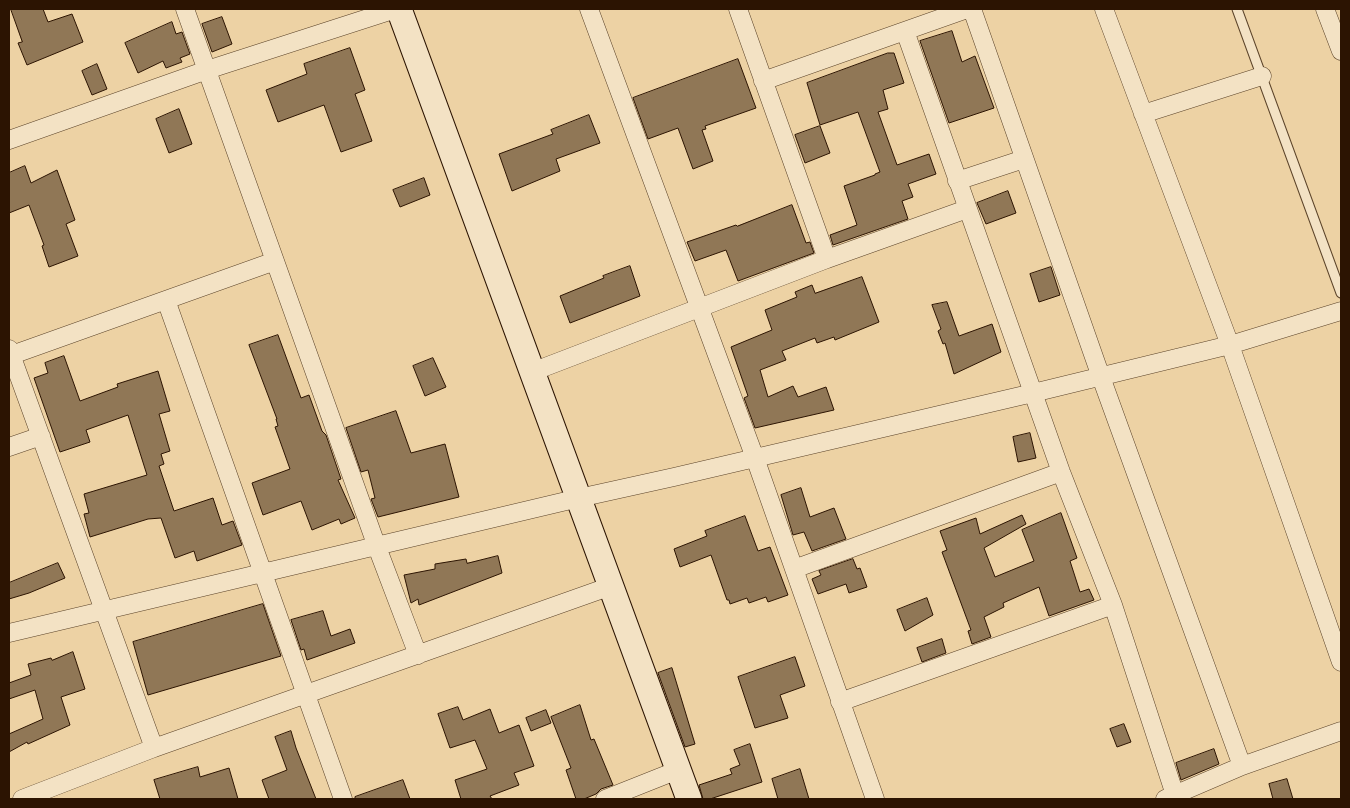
<!DOCTYPE html>
<html>
<head>
<meta charset="utf-8">
<style>
  body { margin:0 }
  #map { position:relative; width:1350px; height:808px; overflow:hidden; background:#edd2a4; font-family:"Libre Bodoni",serif }
  canvas { display:block }
  .frame { position:absolute; inset:0; border:10px solid #2c1402; pointer-events:none }
</style>
</head>
<body>
<div id="map">
<canvas width="1350" height="808"></canvas>
<div class="frame"></div>
</div>
<script>
const ctx = document.querySelector('canvas').getContext('2d');
ctx.lineJoin = 'round';
function paint(path, color) {
  ctx.fillStyle = color;
  ctx.fill(path, 'evenodd');
}
function trace(path, color, width, dash) {
  ctx.strokeStyle = color;
  ctx.lineWidth = width;
  ctx.lineCap = dash ? 'butt' : 'round';
  ctx.setLineDash(dash || []);
  ctx.stroke(path);
}
const building = new Path2D(`
  M 11,9 L 43,9 L 48,22 L 72,14 L 83,42 L 27,65 L 18,43 L 22,42 Z
  M 222,17 L 232,44 L 212,52 L 202,24 Z
  M 172,22 L 176,34 L 182,32 L 190,54 L 180,58 L 182,62 L 166,68 L 163,61 L 138,73 L 125,43 Z
  M 952,31 L 962,62 L 975,56 L 994,108 L 949,123 L 920,41 Z
  M 350,48 L 365,90 L 355,94 L 372,141 L 341,152 L 324,105 L 278,122 L 266,90 L 307,74 L 304,64 Z
  M 888,53 L 894,53 L 904,83 L 883,90 L 888,109 L 878,112 L 897,165 L 929,154 L 936,174 L 908,184 L 913,197 L 902,201 L 908,219 L 833,245 L 830,235 L 857,225 L 844,186 L 875,175 L 875,174 L 880,172 L 858,112 L 820,125 L 807,83 Z
  M 738,59 L 756,108 L 705,126 L 706,129 L 702,130 L 713,161 L 693,169 L 678,128 L 648,139 L 633,98 Z
  M 97,64 L 107,89 L 92,95 L 82,71 Z
  M 179,109 L 192,144 L 169,153 L 156,119 Z
  M 589,115 L 600,143 L 556,159 L 560,171 L 512,191 L 499,154 L 553,134 L 551,130 Z
  M 820,126 L 830,153 L 805,163 L 795,135 Z
  M 25,166 L 31,183 L 57,170 L 75,220 L 66,224 L 78,256 L 49,267 L 42,246 L 44,245 L 29,205 L 9,213 L 9,173 Z
  M 424,178 L 430,195 L 400,207 L 393,190 Z
  M 1008,191 L 1016,213 L 986,224 L 977,203 Z
  M 792,205 L 806,243 L 810,242 L 814,253 L 738,281 L 726,250 L 695,261 L 687,242 L 736,225 L 737,226 Z
  M 630,266 L 640,296 L 570,323 L 560,296 L 604,278 L 603,276 Z
  M 1051,267 L 1060,295 L 1039,302 L 1030,274 Z
  M 862,277 L 879,322 L 835,340 L 834,337 L 817,343 L 815,338 L 782,351 L 786,360 L 760,370 L 768,397 L 793,386 L 798,397 L 826,387 L 834,410 L 755,428 L 744,398 L 748,396 L 731,347 L 772,330 L 765,310 L 797,297 L 795,292 L 812,285 L 815,293 Z
  M 947,302 L 959,336 L 992,324 L 1001,352 L 954,374 L 945,343 L 943,344 L 938,331 L 941,329 L 932,305 Z
  M 278,335 L 301,398 L 309,395 L 322,431 L 326,435 L 341,479 L 338,480 L 355,518 L 341,524 L 339,519 L 312,530 L 301,501 L 263,515 L 252,483 L 290,469 L 275,427 L 278,426 L 276,419 L 277,419 L 249,345 Z
  M 64,356 L 80,401 L 118,387 L 117,384 L 158,371 L 170,411 L 159,414 L 170,451 L 161,454 L 164,464 L 159,466 L 174,511 L 213,498 L 222,525 L 233,521 L 242,545 L 197,561 L 194,551 L 175,558 L 161,518 L 148,519 L 90,537 L 84,514 L 89,513 L 84,494 L 147,475 L 128,415 L 86,430 L 90,442 L 60,452 L 34,378 L 48,373 L 45,363 Z
  M 433,358 L 446,387 L 425,396 L 413,366 Z
  M 396,411 L 411,453 L 445,444 L 459,497 L 378,517 L 371,499 L 375,498 L 368,470 L 361,472 L 346,428 Z
  M 1030,433 L 1036,458 L 1018,462 L 1013,437 Z
  M 801,488 L 810,517 L 834,508 L 846,539 L 812,551 L 804,532 L 793,535 L 781,495 Z
  M 1061,513 L 1077,558 L 1070,561 L 1080,592 L 1089,589 L 1094,600 L 1049,616 L 1039,587 L 1003,603 L 1004,607 L 984,617 L 991,637 L 972,644 L 968,631 L 971,630 L 942,552 L 947,550 L 940,531 L 976,518 L 980,534 L 1022,515 L 1026,524 L 984,548 L 995,577 L 1034,561 L 1022,530 Z
  M 745,516 L 758,551 L 770,547 L 788,595 L 768,602 L 766,597 L 749,603 L 747,598 L 730,604 L 729,600 L 727,600 L 711,555 L 680,567 L 674,549 L 707,536 L 705,531 Z
  M 498,556 L 502,573 L 419,605 L 418,599 L 411,603 L 404,575 L 435,569 L 435,564 L 466,559 L 467,563 Z
  M 853,559 L 857,569 L 860,568 L 867,587 L 849,593 L 846,584 L 818,594 L 812,579 L 821,575 L 819,571 Z
  M 58,563 L 65,578 L 29,593 L 9,599 L 9,583 Z
  M 927,598 L 933,615 L 905,631 L 897,610 Z
  M 263,604 L 281,656 L 148,695 L 133,642 Z
  M 323,611 L 331,636 L 350,629 L 355,643 L 307,660 L 304,649 L 301,650 L 291,620 Z
  M 942,639 L 946,653 L 922,662 L 917,648 Z
  M 73,652 L 85,689 L 61,697 L 70,725 L 28,744 L 27,742 L 9,752 L 9,734 L 43,719 L 35,690 L 9,699 L 9,683 L 31,675 L 28,664 L 51,658 L 52,660 Z
  M 795,657 L 805,686 L 780,695 L 788,718 L 755,728 L 738,677 Z
  M 672,668 L 695,744 L 685,747 L 658,673 Z
  M 580,705 L 591,740 L 594,739 L 613,785 L 601,789 L 596,794 L 584,799 L 576,799 L 566,770 L 571,768 L 551,717 Z
  M 458,707 L 463,720 L 490,709 L 499,733 L 519,725 L 534,766 L 514,773 L 519,785 L 490,796 L 492,799 L 461,799 L 455,780 L 487,769 L 475,740 L 450,748 L 438,714 Z
  M 546,710 L 551,723 L 531,731 L 526,718 Z
  M 1124,724 L 1131,742 L 1117,747 L 1110,729 Z
  M 291,731 L 296,748 L 316,799 L 269,799 L 262,780 L 287,770 L 275,737 Z
  M 750,744 L 762,782 L 710,799 L 703,799 L 699,785 L 732,774 L 730,769 L 740,765 L 734,750 Z
  M 1214,749 L 1219,764 L 1181,780 L 1176,763 Z
  M 198,767 L 200,777 L 229,768 L 238,799 L 160,799 L 154,780 Z
  M 800,769 L 809,799 L 778,799 L 772,779 Z
  M 1287,779 L 1293,799 L 1273,799 L 1269,784 Z
  M 403,780 L 410,799 L 355,799 L 355,797 Z`);
const lane = new Path2D(`
  M 1237,9 L 1341,293`);
const street = new Path2D(`
  M 185,9 L 377,547 L 418,655
  M 589,9 L 755,458 L 875,799
  M 738,9 L 827,259
  M 972,9 L 1101,377 L 1242,766
  M 1104,9 L 1230,345 L 1341,662
  M 1325,9 L 1341,51
  M 905,31 L 1061,472 L 1113,605 L 1175,795
  M 763,81 L 967,9
  M 1143,114 L 1262,76
  M 9,140 L 207,70 L 396,9
  M 957,181 L 1024,159
  M 166,300 L 343,799
  M 9,349 L 154,748
  M 9,356 L 275,261
  M 532,372 L 827,259 L 967,209
  M 9,447 L 41,436
  M 794,569 L 1061,472
  M 9,633 L 579,498 L 674,477 L 1033,393 L 1230,345 L 1341,311
  M 840,702 L 1113,605
  M 22,799 L 154,748 L 611,586
  M 605,799 L 678,770
  M 1165,799 L 1242,766 L 1341,731`);
const secondary = new Path2D(`
  M 399,9 L 689,799`);
paint(building, '#907756');
trace(building, '#2c1402', 1);
trace(lane, '#5c442a', 11);
trace(street, '#5c442a', 19);
trace(secondary, '#2c1402', 27);
trace(lane, '#f3e2c4', 9);
trace(street, '#f3e2c4', 18);
trace(secondary, '#f3e2c4', 25);
</script>
</body>
</html>
